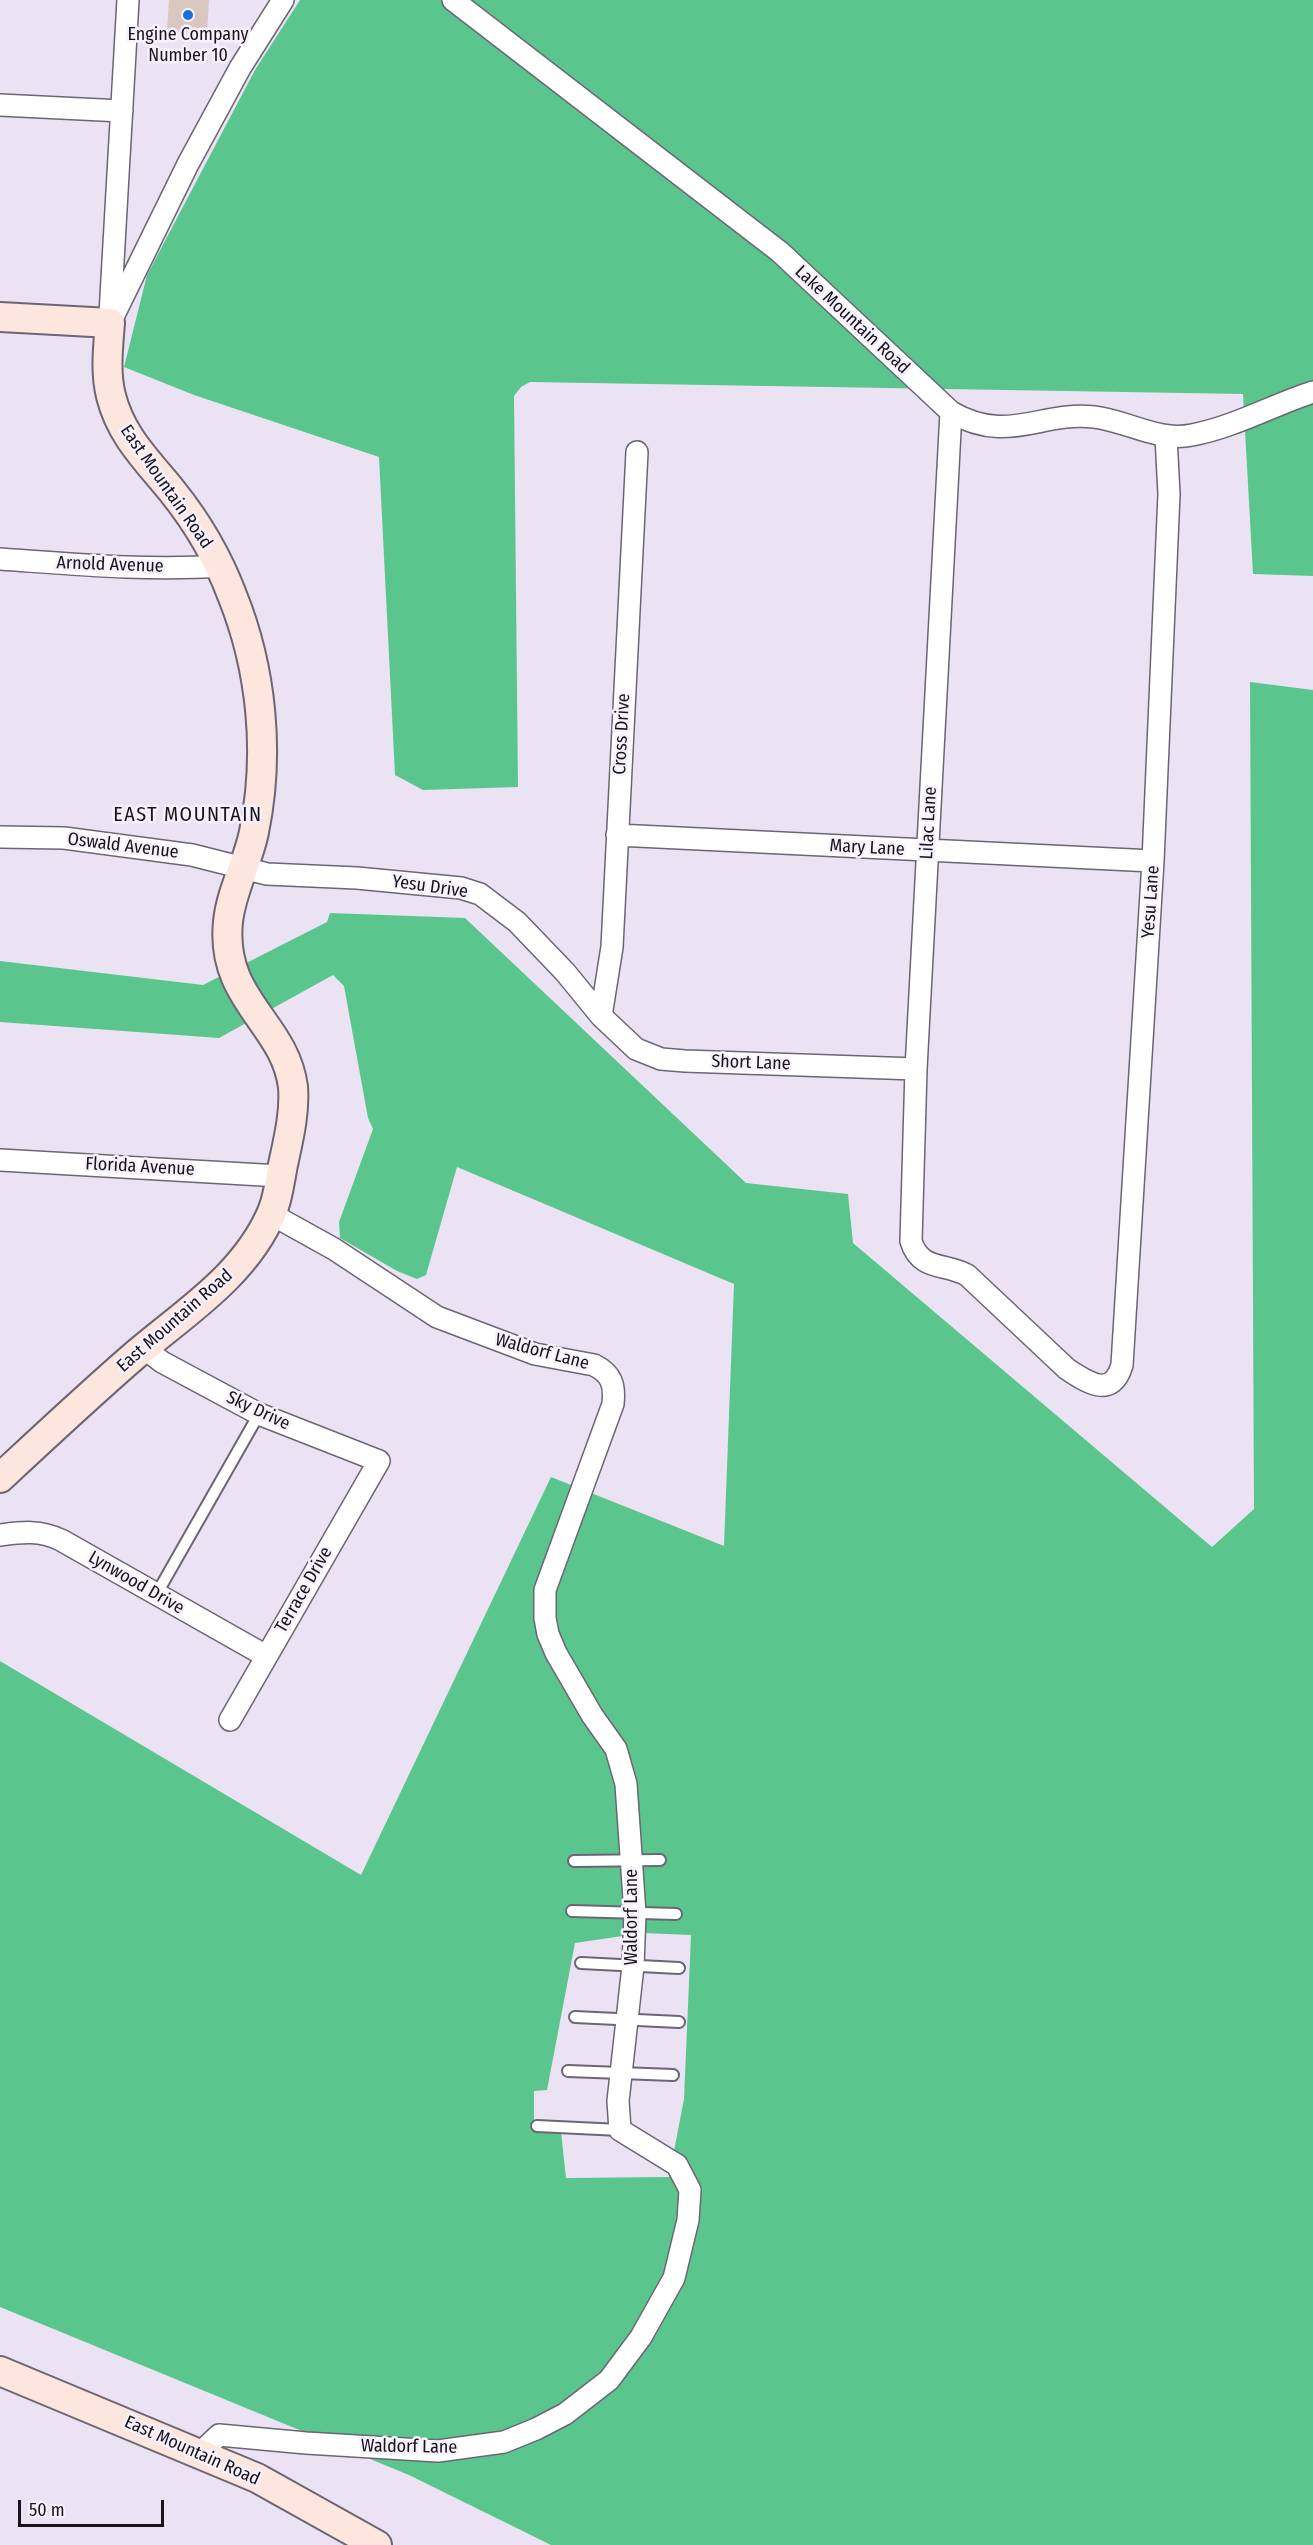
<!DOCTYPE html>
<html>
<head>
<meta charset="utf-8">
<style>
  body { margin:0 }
  #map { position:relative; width:1313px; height:2545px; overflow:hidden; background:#ebe3f3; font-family:"Fira Sans Condensed",sans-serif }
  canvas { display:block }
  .scale { position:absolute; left:18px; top:2500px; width:146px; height:27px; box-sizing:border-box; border:3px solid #17141a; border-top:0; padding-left:8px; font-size:18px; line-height:21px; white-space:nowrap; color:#17141a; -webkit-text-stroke:4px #f7f1fe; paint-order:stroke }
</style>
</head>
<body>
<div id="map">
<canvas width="1313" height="2545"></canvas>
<div class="scale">50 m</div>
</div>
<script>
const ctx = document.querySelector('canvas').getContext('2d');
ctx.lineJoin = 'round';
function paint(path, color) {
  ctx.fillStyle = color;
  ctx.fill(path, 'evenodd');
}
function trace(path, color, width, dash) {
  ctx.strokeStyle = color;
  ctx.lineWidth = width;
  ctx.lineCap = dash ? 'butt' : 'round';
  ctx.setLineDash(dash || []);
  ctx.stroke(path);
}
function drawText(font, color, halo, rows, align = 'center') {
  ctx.font = font + ' "Fira Sans Condensed",sans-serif';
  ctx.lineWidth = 5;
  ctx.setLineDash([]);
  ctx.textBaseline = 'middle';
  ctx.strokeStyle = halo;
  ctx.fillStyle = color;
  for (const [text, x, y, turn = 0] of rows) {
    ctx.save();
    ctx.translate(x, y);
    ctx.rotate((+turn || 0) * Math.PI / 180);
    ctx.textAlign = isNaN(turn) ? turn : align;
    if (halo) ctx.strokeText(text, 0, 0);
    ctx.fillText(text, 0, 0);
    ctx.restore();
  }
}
const forest = new Path2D(`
  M 300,0 L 1313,0 L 1313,576 L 1253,574 L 1243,394 L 530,382 L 521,387 L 514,396 L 518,787 L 423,790 L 395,775 L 379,457 L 194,395 L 124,367 L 147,275 L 255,70 Z
  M 1250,682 L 1313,690 L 1313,2545 L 551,2545 L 409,2475 L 0,2307 L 0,1661 L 361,1875 L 551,1477 L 724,1546 L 734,1284 L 457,1167 L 426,1275 L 417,1279 L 397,1271 L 340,1238 L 339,1222 L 373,1129 L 368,1118 L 344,986 L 333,975 L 219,1038 L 0,1022 L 0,961 L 203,985 L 327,922 L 330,913 L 465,918 L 746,1183 L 848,1194 L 853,1243 L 1212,1547 L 1254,1509 ZM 643,1933 L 691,1935 L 684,2099 L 669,2177 L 566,2178 L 560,2122 L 534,2122 L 534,2091 L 547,2090 L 575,1943 Z`);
const building = new Path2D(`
  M 169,0 L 209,0 L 207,33 L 167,31 Z`);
const lane = new Path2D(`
  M 156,1595 L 259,1414
  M 574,1861 L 660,1860
  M 572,1911 L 676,1914
  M 581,1963 L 679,1968
  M 575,2017 L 679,2022
  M 568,2071 L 673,2075
  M 537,2126 L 620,2130`);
const street = new Path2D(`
  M 453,0 L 780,252 L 951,412 C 1008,445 1040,411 1094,417 C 1128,421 1158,442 1192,435 C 1234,427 1273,405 1313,392
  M 0,105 L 122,111
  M 110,314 L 128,0
  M 110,323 L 188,164 L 240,68 L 283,0
  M 951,412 L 916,1069 L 911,1241 C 920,1271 945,1263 967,1275 L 1067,1369 C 1088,1383 1112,1399 1122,1365 L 1153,861 L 1169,494 L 1166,437
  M 0,559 C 73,564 147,571 221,566
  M 617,835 L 1153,861
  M 0,837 L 64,838 L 192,855 L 267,874 L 357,878 L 461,888 L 480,894 L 517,922 L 565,972 L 601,1016 L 636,1049 L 661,1059 L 685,1061 L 916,1069
  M 601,1016 L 612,947 L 637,452
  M 0,1160 L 280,1176
  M 144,1348 L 162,1362 L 259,1414 L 379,1461 L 230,1720
  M 0,1535 C 23,1532 40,1530 61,1540 L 266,1656
  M 200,2453 L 219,2435 L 306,2443 L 438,2451 L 504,2442 L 536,2429 L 565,2414 L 609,2380 L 641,2337 L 674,2278 L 688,2220 L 690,2190 L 677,2165 L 620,2130 L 618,2101 L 633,1966 L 635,1913 L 626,1784 L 616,1749 L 592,1715 L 556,1653 L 548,1634 L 545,1618 L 545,1590 L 613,1404 C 615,1385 612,1374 594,1365 L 535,1354 L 437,1317 L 334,1249 L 271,1214`);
const secondary = new Path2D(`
  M 0,317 L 110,323 C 108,348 105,372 111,396 C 121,436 147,460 172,491 C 197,522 218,558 232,595 C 262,669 270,754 254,832 C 248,862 231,891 228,922 C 220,1000 285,1023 293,1087 C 295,1111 289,1137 284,1160 C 280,1177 279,1196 272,1212 C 245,1276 184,1313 134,1356 C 88,1396 44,1437 0,1478
  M 0,2371 L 257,2478 L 377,2545`);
const markers = [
  [188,15,6,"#1970d9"]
];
const poiNames = [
  ["Engine Company",188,35],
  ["Number 10",188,56]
];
const streetNames = [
  ["Lake Mountain Road",852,320,43],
  ["East Mountain Road",166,487,55],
  ["Arnold Avenue",110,565,2],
  ["Cross Drive",622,734,-87],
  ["Lilac Lane",929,823,-87],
  ["Oswald Avenue",123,846,7],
  ["Mary Lane",867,848,3],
  ["Yesu Drive",430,887,8],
  ["Yesu Lane",1151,902,-86],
  ["Short Lane",751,1063,2],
  ["Florida Avenue",140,1167,3],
  ["East Mountain Road",175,1321,-41],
  ["Waldorf Lane",542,1352,15],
  ["Sky Drive",258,1411,25],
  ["Lynwood Drive",136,1583,30],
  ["Terrace Drive",304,1590,-60],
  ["Waldorf Lane",632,1917,-90],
  ["Waldorf Lane",409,2447,1],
  ["East Mountain Road",192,2451,24]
];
const neighbourhoodNames = [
  ["EAST MOUNTAIN",188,815]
];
paint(forest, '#5ac68d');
paint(building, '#dac7c0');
trace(lane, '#6c6574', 14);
trace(street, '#6c6574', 24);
trace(secondary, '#6c6574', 32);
trace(lane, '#fff', 10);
trace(street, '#fff', 21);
trace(secondary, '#fde6de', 28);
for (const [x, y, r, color] of markers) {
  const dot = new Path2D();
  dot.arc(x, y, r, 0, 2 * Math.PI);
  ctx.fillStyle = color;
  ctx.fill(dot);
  trace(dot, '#f7f1fe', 2);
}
drawText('18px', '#17141a', '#f7f1fe', poiNames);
drawText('18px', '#17141a', '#f7f1fe', streetNames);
ctx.letterSpacing = '1.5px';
drawText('20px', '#17141a', '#f7f1fe', neighbourhoodNames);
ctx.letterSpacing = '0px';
</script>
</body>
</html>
